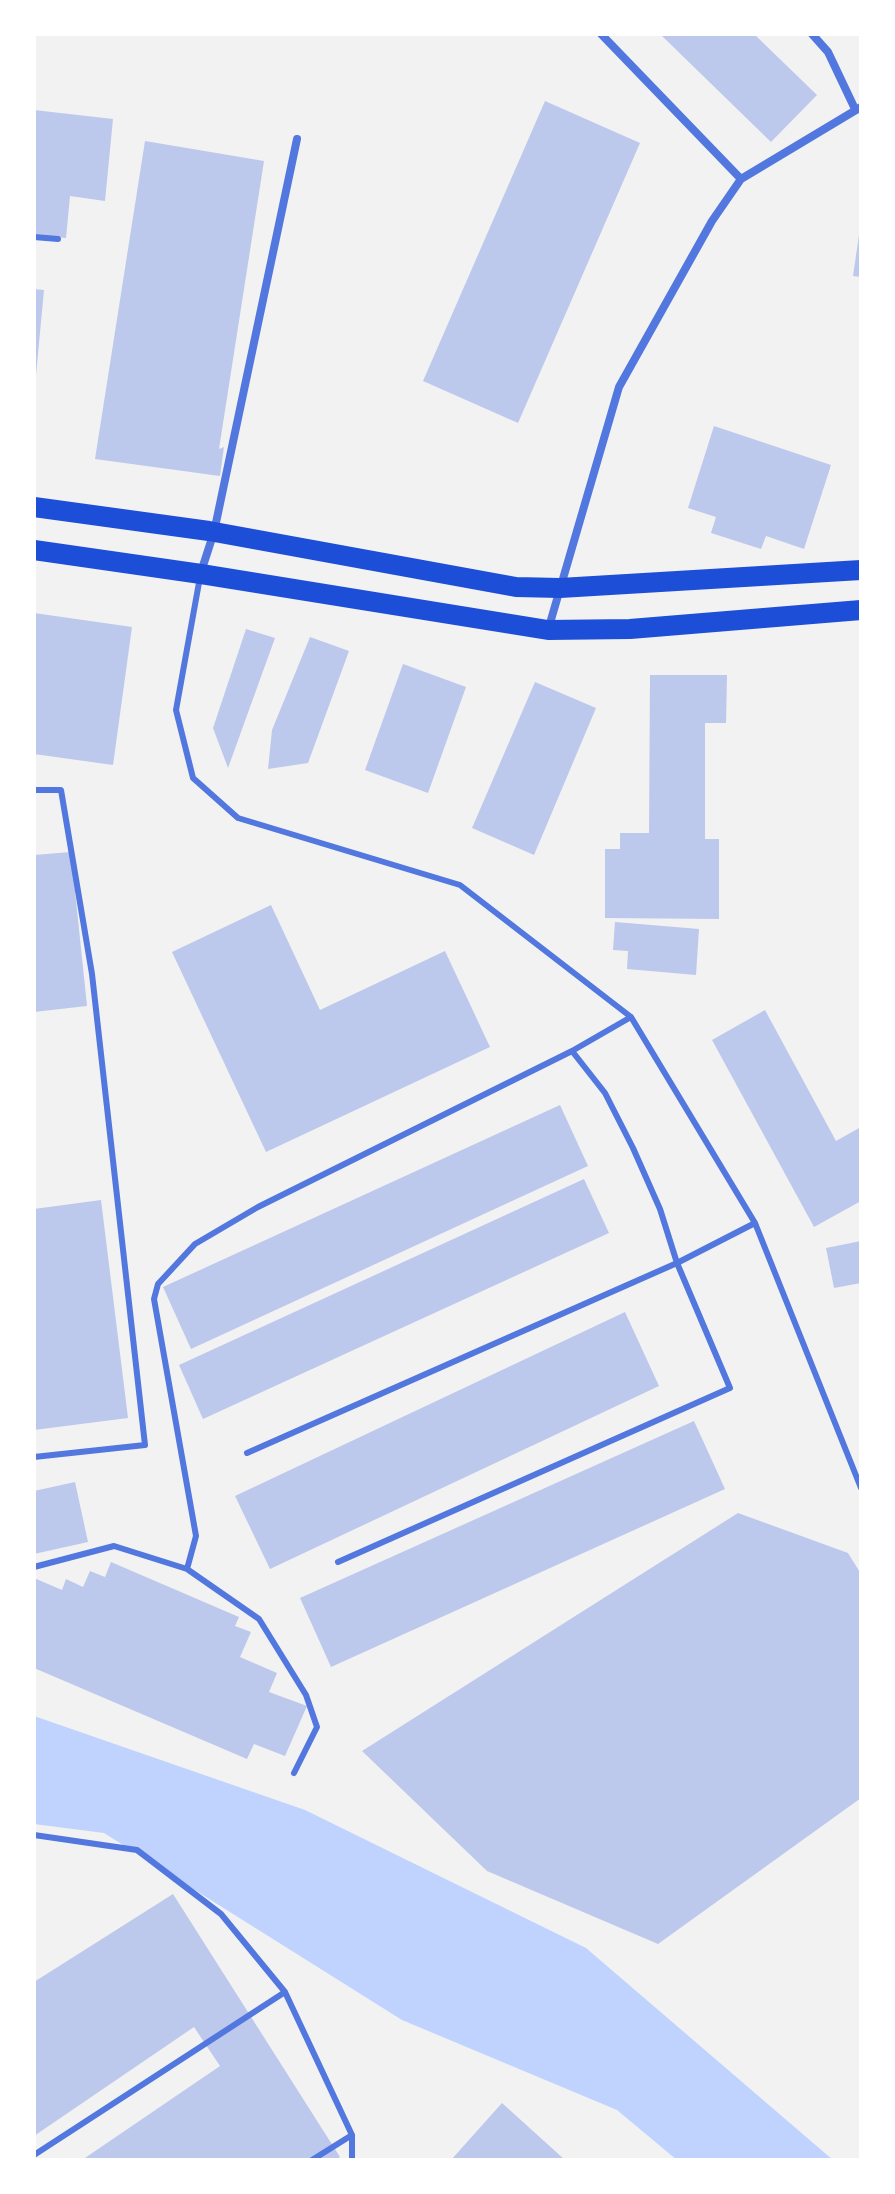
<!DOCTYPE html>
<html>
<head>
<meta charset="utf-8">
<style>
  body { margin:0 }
  #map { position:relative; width:895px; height:2194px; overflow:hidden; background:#f2f2f2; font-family:Figtree,sans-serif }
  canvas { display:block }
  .frame { position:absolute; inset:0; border:36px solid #fff; pointer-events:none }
</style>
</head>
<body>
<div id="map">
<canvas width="895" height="2194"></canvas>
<div class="frame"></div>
</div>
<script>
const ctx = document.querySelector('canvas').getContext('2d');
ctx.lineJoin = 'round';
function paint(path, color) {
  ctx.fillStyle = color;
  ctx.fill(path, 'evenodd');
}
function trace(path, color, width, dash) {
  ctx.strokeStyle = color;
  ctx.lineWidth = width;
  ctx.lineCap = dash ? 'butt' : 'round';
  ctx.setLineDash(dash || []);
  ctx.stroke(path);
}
const water = new Path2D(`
  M 34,1716 L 305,1810 L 586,1948 L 833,2160 L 677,2160 L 617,2110 L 402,2020 L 104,1833 L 34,1824 Z`);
const building = new Path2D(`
  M 660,34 L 754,34 L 817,95 L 771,142 Z
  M 545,101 L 640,143 L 518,423 L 423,381 Z
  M 34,110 L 113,119 L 105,201 L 70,196 L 66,238 L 34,235 Z
  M 145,141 L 264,161 L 219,449 L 224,447 L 220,476 L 95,459 Z
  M 859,235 L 861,235 L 861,277 L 853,276 Z
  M 34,289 L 44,290 L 36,375 L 34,375 Z
  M 714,426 L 831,465 L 804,549 L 766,536 L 761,549 L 711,533 L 716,517 L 688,508 Z
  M 34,613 L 132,627 L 113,765 L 34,754 Z
  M 246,629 L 275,638 L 228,768 L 213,728 Z
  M 310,637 L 349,651 L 308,763 L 268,769 L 272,730 Z
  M 403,664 L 466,687 L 428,793 L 365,770 Z
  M 650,675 L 727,675 L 726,723 L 705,723 L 705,839 L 719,839 L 719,919 L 605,918 L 605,849 L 620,849 L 620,833 L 649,833 Z
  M 535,682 L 596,708 L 534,855 L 472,828 Z
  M 71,852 L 87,1006 L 34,1012 L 34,855 Z
  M 271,905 L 320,1010 L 445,951 L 490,1047 L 266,1152 L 172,952 Z
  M 615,922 L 699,929 L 696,975 L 627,969 L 628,951 L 613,950 Z
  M 765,1010 L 836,1141 L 861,1127 L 861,1201 L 814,1227 L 712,1040 Z
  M 560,1105 L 588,1166 L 191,1349 L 163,1287 Z
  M 584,1179 L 609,1233 L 203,1419 L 179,1365 Z
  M 101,1200 L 128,1418 L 34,1430 L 34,1209 Z
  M 861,1241 L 861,1283 L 834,1288 L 826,1248 Z
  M 625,1312 L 659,1386 L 270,1569 L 235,1496 Z
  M 694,1421 L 725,1489 L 331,1667 L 300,1598 Z
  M 75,1482 L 88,1542 L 34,1554 L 34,1491 Z
  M 738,1513 L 848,1553 L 861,1574 L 861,1798 L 658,1944 L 487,1871 L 362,1751 Z
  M 111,1562 L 239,1617 L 235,1626 L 251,1632 L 240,1657 L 277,1673 L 269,1692 L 307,1706 L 285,1756 L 254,1744 L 247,1759 L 34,1668 L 34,1578 L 62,1590 L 66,1579 L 83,1587 L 90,1571 L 105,1577 Z
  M 173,1894 L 340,2157 L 335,2160 L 82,2160 L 220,2066 L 194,2027 L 34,2136 L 34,1982 Z
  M 502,2103 L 565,2160 L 451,2160 Z`);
const service = new Path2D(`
  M 34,237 L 58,239
  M 200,577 L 176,710 L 193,778 L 238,818 L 460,885 L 631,1017 L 755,1223 L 861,1488
  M 34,790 L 61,790 L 92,974 L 145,1445 L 34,1457
  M 247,1453 L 677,1263 L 755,1223
  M 338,1562 L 730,1388 L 677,1263 L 660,1209 L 633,1148 L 605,1093 L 572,1051
  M 34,1567 L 114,1546 L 187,1569 L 196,1536 L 154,1299 L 158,1284 L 195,1244 L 258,1207 L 572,1051 L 631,1017
  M 187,1569 L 259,1619 L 306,1695 L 317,1727 L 294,1773
  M 34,1835 L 137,1850 L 221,1914 L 285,1992 L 352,2135 L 352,2160
  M 34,2155 L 285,1992
  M 312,2160 L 352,2135`);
const minor = new Path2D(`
  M 601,34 L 741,179
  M 812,34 L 828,52 L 855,109
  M 201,572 L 214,532 L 297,139
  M 548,630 L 619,387 L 712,221 L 741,179 L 861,107`);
const primary = new Path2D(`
  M 34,507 L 209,531 L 516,587 L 560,588 L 861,570
  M 34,550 L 201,574 L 548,630 L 630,629 L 861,610`);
paint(water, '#bfd3fe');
paint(building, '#bdc9ec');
trace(service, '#5277de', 6);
trace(minor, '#5277de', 8);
trace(primary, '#1d4ed8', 20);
</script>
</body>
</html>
